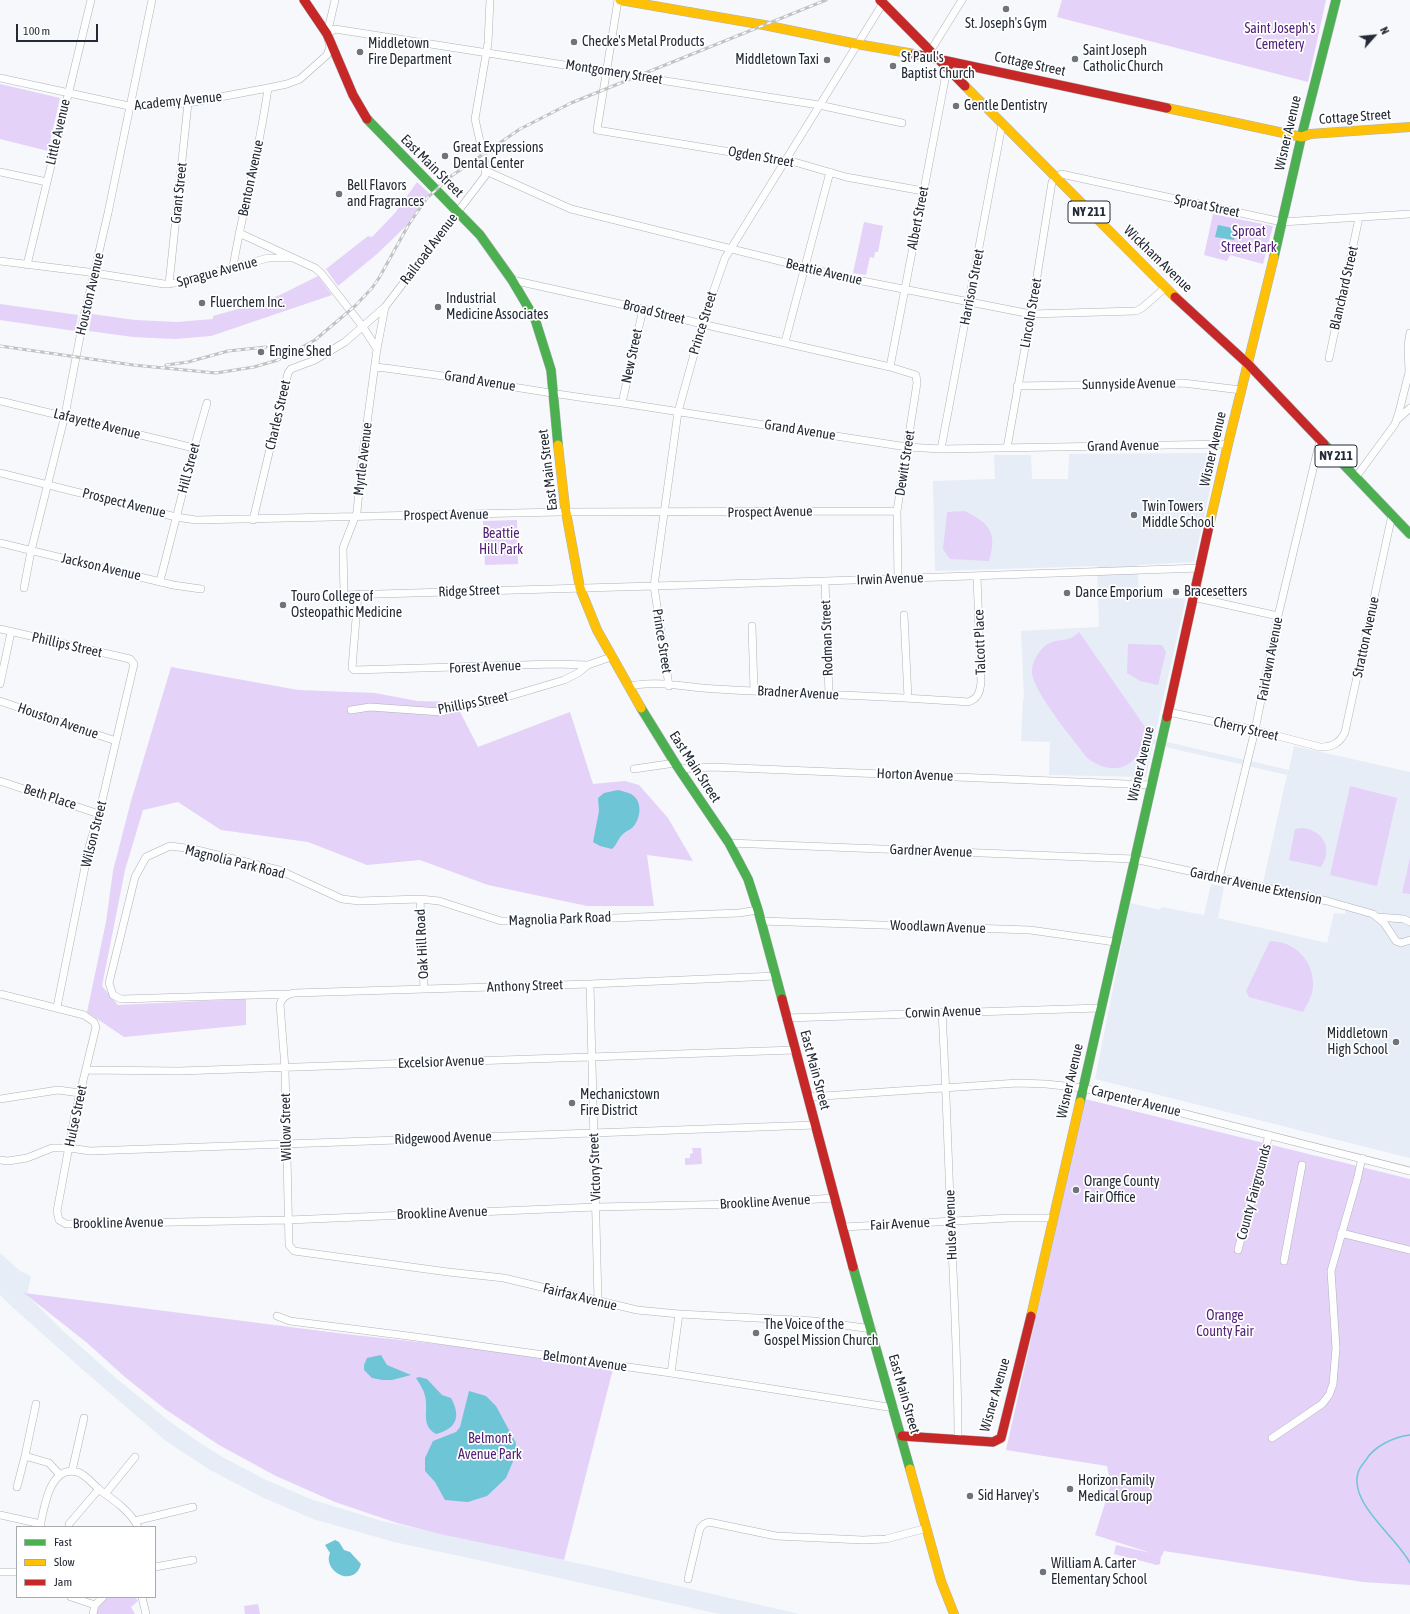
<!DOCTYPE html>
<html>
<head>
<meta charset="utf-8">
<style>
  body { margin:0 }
  #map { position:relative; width:1410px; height:1614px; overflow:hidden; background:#f6f8fb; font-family:"Asap Condensed",sans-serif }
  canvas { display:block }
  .legend { position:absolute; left:16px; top:1526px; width:140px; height:72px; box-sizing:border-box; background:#fff; border:1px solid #a7aaaf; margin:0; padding:5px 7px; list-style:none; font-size:12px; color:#242b37 }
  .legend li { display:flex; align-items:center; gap:8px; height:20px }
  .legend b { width:20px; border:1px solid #a7aaaf }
  .north { position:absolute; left:1354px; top:16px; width:40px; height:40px; -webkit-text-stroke:3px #fff; paint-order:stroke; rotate:63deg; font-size:11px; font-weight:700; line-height:16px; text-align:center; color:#242b37 }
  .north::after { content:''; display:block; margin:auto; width:14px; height:18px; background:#242b37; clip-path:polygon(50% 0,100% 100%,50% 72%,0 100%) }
  .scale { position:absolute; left:16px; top:24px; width:82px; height:18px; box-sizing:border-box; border:2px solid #242b37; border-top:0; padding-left:5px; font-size:12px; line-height:14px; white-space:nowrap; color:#242b37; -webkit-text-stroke:3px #fff; paint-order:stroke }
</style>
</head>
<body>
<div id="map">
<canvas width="1410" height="1614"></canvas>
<ul class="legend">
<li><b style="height:5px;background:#4caf50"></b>Fast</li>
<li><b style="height:5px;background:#ffc107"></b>Slow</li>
<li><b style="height:5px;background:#c62828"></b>Jam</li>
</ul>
<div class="north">N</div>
<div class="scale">100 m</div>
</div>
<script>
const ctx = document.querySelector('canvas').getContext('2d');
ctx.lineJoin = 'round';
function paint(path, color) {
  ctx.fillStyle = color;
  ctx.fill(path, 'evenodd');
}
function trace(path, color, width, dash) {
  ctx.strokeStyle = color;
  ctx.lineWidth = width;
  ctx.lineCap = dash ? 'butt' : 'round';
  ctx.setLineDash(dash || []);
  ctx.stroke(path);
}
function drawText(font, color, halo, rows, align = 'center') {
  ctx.font = font + ' "Asap Condensed",sans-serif';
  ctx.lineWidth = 3.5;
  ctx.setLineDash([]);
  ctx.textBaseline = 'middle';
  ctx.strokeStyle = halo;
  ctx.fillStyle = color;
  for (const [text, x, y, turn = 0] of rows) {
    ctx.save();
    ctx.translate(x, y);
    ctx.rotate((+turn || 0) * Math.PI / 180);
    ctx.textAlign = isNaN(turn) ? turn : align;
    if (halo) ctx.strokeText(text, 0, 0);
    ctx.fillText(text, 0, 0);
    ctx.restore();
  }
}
const built = new Path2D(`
  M 1218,453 L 1194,562 L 1137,565 L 1140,599 L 1186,598 L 1154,739 L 1289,770 L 1294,746 L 1410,772 L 1410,1158 L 1095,1079 L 1130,903 L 1160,910 L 1161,907 L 1204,915 L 1211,884 L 1224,887 L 1218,918 L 1327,943 L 1334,913 L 1345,914 L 1348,903 L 1263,883 L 1287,775 L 1153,744 L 1146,777 L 1049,775 L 1050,742 L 1021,741 L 1023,699 L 1024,698 L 1021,631 L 1099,627 L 1097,566 L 935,571 L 933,481 L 995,479 L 994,455 L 1031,455 L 1032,479 L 1068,479 L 1069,454 Z
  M 0,1253 L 20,1271 L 31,1276 L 27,1295 L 62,1330 L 117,1379 L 169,1421 L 197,1441 L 224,1458 L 266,1480 L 313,1500 L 382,1521 L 600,1568 L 799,1614 L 719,1614 L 497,1564 L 394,1542 L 313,1519 L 264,1498 L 210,1470 L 166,1441 L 83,1370 L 9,1304 L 0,1295 Z`);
const green = new Path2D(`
  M 1062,0 L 1326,0 L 1308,82 L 1057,17 Z
  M 0,84 L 60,98 L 48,151 L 0,139 Z
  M 417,182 L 430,194 L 405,227 L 377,254 L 338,286 L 326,269 L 368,236 L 372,237 L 395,213 Z
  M 1213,214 L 1273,226 L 1263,264 L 1230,255 L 1227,261 L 1204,255 Z
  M 864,222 L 883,226 L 878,252 L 875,252 L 874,258 L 870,257 L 866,275 L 853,273 Z
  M 318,276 L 332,295 L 211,336 L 175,339 L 133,337 L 89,331 L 92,314 L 135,320 L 177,322 L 213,319 L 213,316 L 249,306 L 280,295 Z
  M 0,304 L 78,315 L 75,331 L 0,320 Z
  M 965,511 C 989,523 998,533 989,561 L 950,559 L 943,549 L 947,512 Z
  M 517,520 L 518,564 L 485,565 L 483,521 Z
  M 1079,632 L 1152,737 L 1143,742 C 1135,771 1110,775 1087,758 C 1074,740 1034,693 1032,673 C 1031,663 1038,652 1045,646 C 1052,640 1060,641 1068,639 C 1072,638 1076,635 1079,632 Z
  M 1128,644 L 1162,645 L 1166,652 L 1158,685 L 1140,681 L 1127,673 Z
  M 171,667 L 298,690 L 375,693 L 417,701 L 455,702 L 478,747 L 570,712 L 593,784 L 625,781 L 639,785 L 668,818 L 693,861 L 647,855 L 654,906 L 587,906 L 488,885 L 420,860 L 367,865 L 308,842 L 221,830 L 178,802 L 143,810 L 125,870 L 102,986 L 118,1005 L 246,999 L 246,1025 L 124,1037 L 87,1012 L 106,922 L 113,871 L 131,801 Z
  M 1350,786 L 1397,798 L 1377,886 L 1330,875 Z
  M 1303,828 C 1324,831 1333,849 1321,867 L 1289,860 L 1295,829 Z
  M 1410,858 L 1410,894 L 1402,893 Z
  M 1270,941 C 1295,941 1314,961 1313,986 C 1313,995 1307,1004 1303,1012 L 1249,997 L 1246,991 Z
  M 1085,1099 L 1410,1179 L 1410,1585 L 1363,1582 L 1164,1551 L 1162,1556 L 1161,1556 L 1160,1564 L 1157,1565 L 1114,1554 L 1116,1545 L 1151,1553 L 1095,1535 L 1111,1484 L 1107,1466 L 1006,1450 Z
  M 692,1148 L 701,1148 L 702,1164 L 685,1165 L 685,1158 L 690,1158 L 690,1154 L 693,1153 Z
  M 24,1293 L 345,1334 L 493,1350 L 613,1369 L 564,1560 L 440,1534 L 397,1523 L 335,1502 L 276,1476 L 219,1445 L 165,1409 L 125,1377 L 86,1342 Z
  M 109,1597 L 135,1597 L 138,1601 L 131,1607 L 135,1614 L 96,1614 L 101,1602 Z
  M 258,1604 L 260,1614 L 245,1614 L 244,1606 Z`);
const water = new Path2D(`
  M 1218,225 L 1237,229 L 1234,240 L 1215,237 Z
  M 618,790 C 622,791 627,792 631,794 C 643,801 641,818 633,827 C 630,830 626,831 623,834 C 618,838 617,845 612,849 L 600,846 L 593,842 L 599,811 L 598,798 L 604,793 Z
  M 381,1355 L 387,1365 L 411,1375 L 392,1380 L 382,1380 L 372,1378 L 364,1370 L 364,1365 L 367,1358 Z
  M 419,1377 L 427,1379 L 442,1395 L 451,1398 C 461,1416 457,1429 436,1434 C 420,1425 429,1410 425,1396 C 424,1390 419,1383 416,1378 Z
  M 469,1391 L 486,1396 L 496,1406 L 516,1443 L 514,1459 L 506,1478 L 487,1496 L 468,1502 L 445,1500 L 435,1482 L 425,1471 L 425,1458 L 433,1441 L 456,1432 L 460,1427 Z
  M 335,1540 L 339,1542 L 344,1550 L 350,1552 L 361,1564 C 354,1589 322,1571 330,1553 L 325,1545 Z`);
const stream = new Path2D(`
  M 1410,1435 C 1394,1437 1374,1446 1366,1460 C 1363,1464 1359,1468 1358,1473 C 1349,1504 1397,1537 1410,1563`);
const street = new Path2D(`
  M 618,0 L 597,130 L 785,161 L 791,161 L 846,177 L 923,191
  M 327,34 L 335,29 L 819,105 L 902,123
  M 931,50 L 962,0
  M 0,78 L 129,106 L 188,103 L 268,88 L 287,84 L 300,79 L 327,55 L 330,47 L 327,34 L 335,0
  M 486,171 L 571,209 L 852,279 L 1031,314 L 1136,311 L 1142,308 L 1165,288
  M 0,172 L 47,182
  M 239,233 L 315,268 L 321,273 L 363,327 L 377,349
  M 0,261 L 88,272 L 164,284 L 175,283 L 268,258 L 291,258
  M 27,265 L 91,0
  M 233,267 C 243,207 260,149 268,88
  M 512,280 L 643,309 L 702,324 L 890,367 L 916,375 L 917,383 L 897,511 L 898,579
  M 169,284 L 188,103
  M 385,307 L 377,349 L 362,460 L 357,512 L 343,548 L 344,595 L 825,581 L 1201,568
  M 785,342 L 830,172
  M 1329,358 L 1359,218
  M 375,367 C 458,376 539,393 622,403 L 907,447 L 941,449 L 1228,444
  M 890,367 L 947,69
  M 1017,386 L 1183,383 L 1241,390
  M 0,401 L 194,448
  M 622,403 L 643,309
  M 1398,419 L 1410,408
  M 1007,448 L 1031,314 L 1052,182 L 1061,174 L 1282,222 L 1410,214
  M 941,449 L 1002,125
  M 0,473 L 176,517 L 196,520 L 560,512 L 897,511
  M 1356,477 L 1395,424 L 1399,412 L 1409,372 L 1408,345 L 1410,333
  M 253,520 L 288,373 L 291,369 L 315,360 L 345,342 L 385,307 L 485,176 L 486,168 L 475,119 L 488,43 L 490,0
  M 0,543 L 173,585 L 201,589
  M 160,581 L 194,448 L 207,403
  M 825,581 L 829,695
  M 24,588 L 31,551 L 65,415 L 83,321 L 108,213 L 152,0
  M 358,594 L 352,668 L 354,670 L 555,664 L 588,665 L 611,657
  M 1193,597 L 1278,616
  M 904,615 L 908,698
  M 752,626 L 754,691
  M 0,629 L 130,659 L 134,664 L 99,814 L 89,847 L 57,1007
  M 0,684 L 11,632
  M 669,686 L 654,586 L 678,412 L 704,318 L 725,258 L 883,3
  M 628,687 C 651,679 691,688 716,689 C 800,694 884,696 968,702 C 978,699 980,692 981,682 L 977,576
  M 0,701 L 116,741
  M 351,710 L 370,707 L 441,712 L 467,705 L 490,702 L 564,680 L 578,673 L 588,665
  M 1168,712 L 1255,730 L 1320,747 C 1333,747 1340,743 1345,732 L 1392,515
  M 634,769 L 675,763
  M 678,769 L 712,767 L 1151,785
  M 0,781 L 99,814
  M 729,843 L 1134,859 L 1327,901 L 1373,914 L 1384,923 L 1396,941 L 1401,943 L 1410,940
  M 1219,878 L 1255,730 L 1278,616 L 1320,440
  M 420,899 L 424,989
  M 1377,917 L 1404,919 L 1410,922
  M 761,921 L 1030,930 L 1115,942
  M 775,976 L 590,984 L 294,993 C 287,994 282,998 280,1004 L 285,1068 L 289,1245 L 294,1251 L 448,1272 L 504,1278 L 637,1310 L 679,1314 L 814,1321 L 872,1329
  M 590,984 L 598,1301
  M 0,994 L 84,1015 L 94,1022 L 96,1027 L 75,1114 L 57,1211 L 59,1220 L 66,1224 L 288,1220 L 596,1207 L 742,1204 L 834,1198
  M 288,994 L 121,999 L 113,995 L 109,983 L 135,877 L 146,857 L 170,846 L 193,849 L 279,870 L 342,899 L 359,901 L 420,899 L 439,901 L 501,921 L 538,921 L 739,913 L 758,910
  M 942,1012 C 946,1083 948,1153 951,1224 C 954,1296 958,1367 958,1439
  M 786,1018 L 1100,1008
  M 87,1070 L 179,1071 L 795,1050
  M 808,1097 L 1018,1083 L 1046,1084 L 1083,1088 L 1410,1171
  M 0,1099 L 58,1090 L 80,1093
  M 0,1160 L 8,1161 L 27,1158 L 52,1148 L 70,1148 L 90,1151 L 816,1125
  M 843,1227 L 1010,1218 L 1053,1218
  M 1341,1233 L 1410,1250
  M 1238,1250 L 1269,1135
  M 1284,1261 L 1302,1165
  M 277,1316 L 290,1321 L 416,1337 L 671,1373 L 894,1408
  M 671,1373 L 679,1314
  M 1272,1438 L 1322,1404 L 1329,1395 L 1333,1384 L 1336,1348 L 1331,1271 L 1357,1180 L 1362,1158
  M 25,1456 L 49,1463 L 60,1475
  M 72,1471 L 84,1418
  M 17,1487 L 25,1456 L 36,1404
  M 105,1494 L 135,1457
  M 0,1515 L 41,1524
  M 135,1521 L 193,1507
  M 69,1524 L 99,1489
  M 40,1527 C 44,1509 49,1465 77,1472 C 86,1474 93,1485 101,1491 C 114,1500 131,1512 138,1527
  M 155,1567 L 193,1560
  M 0,1572 L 17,1572
  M 688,1579 L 700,1528 L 704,1524 L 709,1522 L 776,1536 L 863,1540 L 886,1539 L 927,1528
  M 71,1597 L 95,1605
  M 142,1597 L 146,1614
  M 93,1614 L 95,1605 L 103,1597`);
const fast = new Path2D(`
  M 367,119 L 480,235 L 512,280 L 535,319 L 551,370 L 558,445
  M 1274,257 L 1302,134 L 1336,0
  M 1324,444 L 1410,534
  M 641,708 L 675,763 L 729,843 L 748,879 L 758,910 L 782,999
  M 1080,1102 L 1167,717
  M 853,1267 L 910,1469`);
const slow = new Path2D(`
  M 620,0 L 764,25 L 857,44 L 914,54
  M 965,86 L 1175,297
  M 1167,108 L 1302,137 L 1310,134 L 1410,127
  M 558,445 L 565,507 L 580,588 L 597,630 L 641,708
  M 1209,526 L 1228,444 L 1274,257
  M 1031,1316 L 1080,1102
  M 910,1469 L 941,1581 L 954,1614`);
const jam = new Path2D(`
  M 304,0 L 327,34 L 353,95 L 367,119
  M 880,0 L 965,86
  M 914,54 L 1167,108
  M 1175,297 L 1248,364 L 1324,444
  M 1167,717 L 1209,526
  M 782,999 L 853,1267
  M 902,1436 L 993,1442 L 1001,1438 L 1031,1316`);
const rail = new Path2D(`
  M 0,346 L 133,365 L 216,373 L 254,367 L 278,360 L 315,340 L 355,306 L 372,288 L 379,278 L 409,224 L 427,198 L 436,190 L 447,179 L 520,129 L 571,103 L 826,0
  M 166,365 L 188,362 L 228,351 L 266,347`);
const markers = [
  [1006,9,4,"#6e737c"],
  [574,42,4,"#6e737c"],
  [360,52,4,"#6e737c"],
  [1075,59,4,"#6e737c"],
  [827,60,4,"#6e737c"],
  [893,66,4,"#6e737c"],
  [956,106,4,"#6e737c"],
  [445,156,4,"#6e737c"],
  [339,194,4,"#6e737c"],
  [202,303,4,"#6e737c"],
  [438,307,4,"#6e737c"],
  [261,352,4,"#6e737c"],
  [1134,515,4,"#6e737c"],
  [1176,592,4,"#6e737c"],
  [1067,593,4,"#6e737c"],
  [283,605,4,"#6e737c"],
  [1396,1042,4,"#6e737c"],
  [572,1103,4,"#6e737c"],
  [1076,1190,4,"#6e737c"],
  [756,1333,4,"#6e737c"],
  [1070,1489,4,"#6e737c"],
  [970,1496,4,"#6e737c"],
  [1043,1572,4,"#6e737c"]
];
const shields = [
  [1089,212,42],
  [1336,456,42]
];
const shieldNames = [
  ["NY 211",1089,212],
  ["NY 211",1336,456]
];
const poiNames = [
  ["St. Joseph's Gym",1006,24,"center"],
  ["Checke's Metal Products",582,42],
  ["Middletown",368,44],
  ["Fire Department",368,60],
  ["Saint Joseph",1083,51],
  ["Catholic Church",1083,67],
  ["St Paul's",901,58],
  ["Baptist Church",901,74],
  ["Middletown Taxi",819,60,"right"],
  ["Gentle Dentistry",964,106],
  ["Great Expressions",453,148],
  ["Dental Center",453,164],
  ["Bell Flavors",347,186],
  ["and Fragrances",347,202],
  ["Industrial",446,299],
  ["Medicine Associates",446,315],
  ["Fluerchem Inc.",210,303],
  ["Engine Shed",269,352],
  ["Twin Towers",1142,507],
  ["Middle School",1142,523],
  ["Bracesetters",1184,592],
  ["Dance Emporium",1075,593],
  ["Touro College of",291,597],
  ["Osteopathic Medicine",291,613],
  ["Middletown",1388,1034,"right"],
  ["High School",1388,1050,"right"],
  ["Mechanicstown",580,1095],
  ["Fire District",580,1111],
  ["Orange County",1084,1182],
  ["Fair Office",1084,1198],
  ["The Voice of the",764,1325],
  ["Gospel Mission Church",764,1341],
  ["Horizon Family",1078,1481],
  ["Medical Group",1078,1497],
  ["Sid Harvey's",978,1496],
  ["William A. Carter",1051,1564],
  ["Elementary School",1051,1580]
];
const parkNames = [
  ["Saint Joseph's",1280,29],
  ["Cemetery",1280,45],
  ["Sproat",1249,232],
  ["Street Park",1249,248],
  ["Beattie",501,534],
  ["Hill Park",501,550],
  ["Orange",1225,1316],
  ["County Fair",1225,1332],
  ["Belmont",490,1439],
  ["Avenue Park",490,1455]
];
const streetNames = [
  ["Cottage Street",1030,64,12],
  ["Montgomery Street",614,72,9],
  ["Academy Avenue",178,101,-6],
  ["Cottage Street",1355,117,-4],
  ["Little Avenue",58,132,-77],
  ["Wisner Avenue",1288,133,-77],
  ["Ogden Street",761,157,10],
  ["East Main Street",432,166,45],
  ["Benton Avenue",251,178,-78],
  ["Grant Street",179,193,-84],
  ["Sproat Street",1207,206,12],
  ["Albert Street",918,218,-79],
  ["Railroad Avenue",429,249,-53],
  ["Wickham Avenue",1158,259,44],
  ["Sprague Avenue",217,272,-15],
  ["Beattie Avenue",824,272,13],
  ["Harrison Street",972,287,-79],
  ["Blanchard Street",1344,288,-77],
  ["Houston Avenue",90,294,-77],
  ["Broad Street",654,312,14],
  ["Lincoln Street",1031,313,-80],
  ["Prince Street",703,323,-73],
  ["New Street",632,356,-78],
  ["Grand Avenue",480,381,9],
  ["Sunnyside Avenue",1129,384,-1],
  ["Charles Street",278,415,-77],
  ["Lafayette Avenue",97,424,14],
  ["Grand Avenue",800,430,9],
  ["Grand Avenue",1123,446,-1],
  ["Wisner Avenue",1213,449,-77],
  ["Myrtle Avenue",363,459,-83],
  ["Dewitt Street",905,463,-81],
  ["Hill Street",189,468,-75],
  ["East Main Street",548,470,-97],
  ["Prospect Avenue",124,503,14],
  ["Prospect Avenue",770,512,-1],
  ["Prospect Avenue",446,515,-1],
  ["Jackson Avenue",101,567,13],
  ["Irwin Avenue",890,579,-2],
  ["Ridge Street",469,591,-2],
  ["Stratton Avenue",1366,637,-78],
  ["Rodman Street",827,638,-92],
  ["Prince Street",662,641,81],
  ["Talcott Place",980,642,-92],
  ["Phillips Street",67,645,13],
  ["Fairlawn Avenue",1270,659,-79],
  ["Forest Avenue",485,667,-2],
  ["Bradner Avenue",798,693,3],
  ["Phillips Street",473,703,-11],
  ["Houston Avenue",58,721,19],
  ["Cherry Street",1246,729,13],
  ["Wisner Avenue",1141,764,-77],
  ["East Main Street",695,767,57],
  ["Horton Avenue",915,775,2],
  ["Beth Place",50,797,18],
  ["Wilson Street",94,834,-76],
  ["Gardner Avenue",931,851,2],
  ["Magnolia Park Road",235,862,14],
  ["Gardner Avenue Extension",1256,886,12],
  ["Magnolia Park Road",560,919,-2],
  ["Woodlawn Avenue",938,927,2],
  ["Oak Hill Road",422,944,-93],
  ["Anthony Street",525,986,-2],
  ["Corwin Avenue",943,1012,-2],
  ["Excelsior Avenue",441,1062,-2],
  ["East Main Street",815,1070,75],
  ["Wisner Avenue",1070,1081,-77],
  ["Carpenter Avenue",1136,1101,14],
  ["Hulse Street",76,1116,-78],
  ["Willow Street",286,1127,-91],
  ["Ridgewood Avenue",443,1138,-2],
  ["Victory Street",595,1167,-92],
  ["County Fairgrounds",1254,1192,-75],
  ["Brookline Avenue",765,1202,-3],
  ["Brookline Avenue",442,1213,-2],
  ["Brookline Avenue",118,1223,-1],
  ["Fair Avenue",900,1224,-3],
  ["Hulse Avenue",951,1225,-92],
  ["Fairfax Avenue",580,1297,14],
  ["Belmont Avenue",585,1361,8],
  ["East Main Street",904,1394,74],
  ["Wisner Avenue",995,1395,-74]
];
paint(built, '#e6edf6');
paint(green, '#e4d2f9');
paint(water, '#6ec5d5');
trace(stream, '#6ec5d5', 1.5);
trace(street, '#aeb2b8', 8);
trace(fast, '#aeb2b8', 10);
trace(slow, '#aeb2b8', 10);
trace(jam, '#aeb2b8', 10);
trace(street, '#fefefe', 7);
trace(fast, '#4caf50', 9);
trace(slow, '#ffc107', 9);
trace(jam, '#c62828', 9);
trace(rail, '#c0c2c4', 3);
trace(rail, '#fff', 1.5, [4.5]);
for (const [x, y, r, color] of markers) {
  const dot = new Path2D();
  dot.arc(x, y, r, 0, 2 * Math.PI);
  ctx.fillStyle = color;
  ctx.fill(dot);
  trace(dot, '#fff', 1.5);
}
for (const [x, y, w] of shields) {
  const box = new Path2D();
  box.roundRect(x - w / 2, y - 11, w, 22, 3);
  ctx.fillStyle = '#fff';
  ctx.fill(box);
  trace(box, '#242b37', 1);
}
drawText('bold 13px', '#242b37', null, shieldNames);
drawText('14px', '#242b37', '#fff', poiNames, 'left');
drawText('14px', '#532377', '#fff', parkNames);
drawText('14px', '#242b37', '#fff', streetNames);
</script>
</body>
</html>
